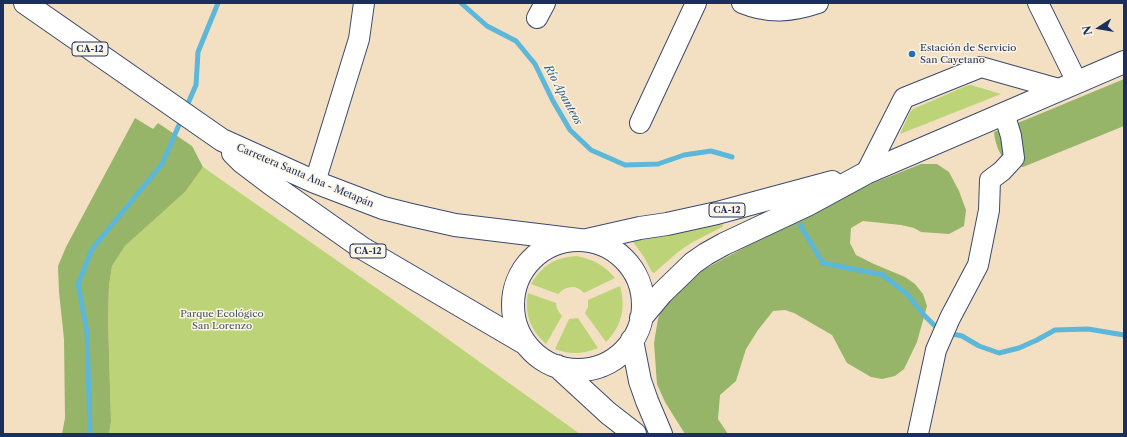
<!DOCTYPE html>
<html>
<head>
<meta charset="utf-8">
<style>
  body { margin:0 }
  #map { position:relative; width:1127px; height:437px; overflow:hidden; background:#f3e0c3; font-family:"Libre Caslon Text",serif }
  canvas { display:block }
  .frame { position:absolute; inset:0; border:4px solid #1b2f5e; pointer-events:none }
  .north { position:absolute; left:1079px; top:8px; width:40px; height:40px; -webkit-text-stroke:3px #fcf5e5; paint-order:stroke; rotate:258deg; font-size:11px; font-weight:700; line-height:16px; text-align:center; color:#1b2f5e }
  .north::after { content:''; display:block; margin:auto; width:14px; height:18px; background:#1b2f5e; clip-path:polygon(50% 0,100% 100%,50% 72%,0 100%) }
</style>
</head>
<body>
<div id="map">
<canvas width="1127" height="437"></canvas>
<div class="frame"></div>
<div class="north">N</div>
</div>
<script>
const ctx = document.querySelector('canvas').getContext('2d');
ctx.lineJoin = 'round';
function paint(path, color) {
  ctx.fillStyle = color;
  ctx.fill(path, 'evenodd');
}
function trace(path, color, width, dash) {
  ctx.strokeStyle = color;
  ctx.lineWidth = width;
  ctx.lineCap = dash ? 'butt' : 'round';
  ctx.setLineDash(dash || []);
  ctx.stroke(path);
}
function drawText(font, color, halo, rows, align = 'center') {
  ctx.font = font + ' "Libre Caslon Text",serif';
  ctx.lineWidth = 3;
  ctx.setLineDash([]);
  ctx.textBaseline = 'middle';
  ctx.strokeStyle = halo;
  ctx.fillStyle = color;
  for (const [text, x, y, turn = 0] of rows) {
    ctx.save();
    ctx.translate(x, y);
    ctx.rotate((+turn || 0) * Math.PI / 180);
    ctx.textAlign = isNaN(turn) ? turn : align;
    if (halo) ctx.strokeText(text, 0, 0);
    ctx.fillText(text, 0, 0);
    ctx.restore();
  }
}
const green = new Path2D(`
  M 971,85 L 1001,94 L 900,134 L 910,112 L 913,109 L 966,86 Z
  M 203,167 L 392,299 L 580,434 L 109,434 L 111,422 L 108,318 L 109,286 L 112,266 L 125,246 L 185,192 Z
  M 721,223 L 723,225 L 722,227 L 691,243 L 678,252 L 654,273 L 652,272 L 644,257 L 631,239 L 674,233 Z
  M 576,256 C 593,259 604,265 615,278 L 584,293 C 576,284 566,286 558,294 L 531,284 C 543,265 554,258 576,256 Z
  M 620,286 C 626,308 622,326 606,342 L 585,313 L 588,307 L 588,300 Z
  M 528,293 L 556,303 L 557,309 L 562,316 L 546,344 C 530,330 524,313 528,293 Z
  M 578,318 L 598,348 C 583,354 570,355 555,349 L 569,319 Z`);
const forest = new Path2D(`
  M 1124,79 L 1124,126 L 1023,167 C 1019,166 1014,167 1011,165 C 1000,158 995,144 994,132 L 1030,118 Z
  M 135,118 L 153,129 L 158,123 L 192,146 L 203,167 L 185,192 L 125,246 L 112,266 L 109,286 L 108,318 L 111,422 L 109,434 L 62,434 L 65,418 L 64,339 L 59,292 L 58,266 L 66,247 Z
  M 921,164 L 937,164 L 949,172 L 959,191 L 966,210 L 964,226 L 949,234 L 921,232 L 914,228 L 901,225 L 863,221 L 851,228 L 850,243 L 856,255 L 874,264 L 905,277 L 915,284 L 923,294 L 927,306 L 917,342 L 904,369 L 895,376 L 882,379 L 871,377 L 847,363 L 832,335 L 794,313 L 785,310 L 773,311 L 758,330 L 746,349 L 736,381 L 720,395 L 718,419 L 728,434 L 685,434 L 665,402 L 657,384 L 654,343 L 658,319 L 661,310 L 701,271 L 836,198 Z`);
const stream = new Path2D(`
  M 461,3 L 487,26 L 516,41 L 535,64 L 553,101 L 570,130 L 591,150 L 625,165 L 658,164 L 684,155 L 711,151 L 732,157
  M 186,108 L 196,85 L 198,52 L 218,3
  M 800,225 L 823,263 L 883,275 L 907,294 L 924,315 L 940,331
  M 948,333 L 962,336 L 979,346 L 999,353 L 1019,348 L 1037,340 L 1055,330 L 1088,329 L 1124,335
  M 90,434 L 87,332 L 78,284 L 92,249 L 162,164 L 182,118`);
const minor = new Path2D(`
  M 742,3 C 769,14 791,12 818,3
  M 1038,3 L 1077,82
  M 537,18 L 545,3
  M 640,123 L 696,3
  M 866,173 L 904,98 L 981,67 L 1059,89
  M 315,182 L 359,39 L 364,3
  M 918,434 L 936,350 L 950,318 L 978,265 L 989,210 L 990,180 L 1002,171 L 1014,158 L 1011,136 L 1004,113`);
const major = new Path2D(`
  M 25,3 L 222,140 L 315,182 L 383,208 L 411,215 L 455,225 L 579,240
  M 233,153 L 242,162 L 271,184 L 362,248 L 526,344
  M 587,240 L 640,228 L 667,224 L 717,213 L 832,182
  M513 305a65 65 0 1 1 130 0a65 65 0 1 1-130 0Z
  M 641,318 L 662,293 L 693,263 L 706,254 L 724,244 L 807,205 L 866,173 L 1124,62
  M 632,340 L 640,381 L 647,401 L 661,434
  M 557,366 L 608,413 L 635,434`);
const markers = [
  [912,54,4,"#1f6fb2"]
];
const shields = [
  [90,49,36],
  [727,210,36],
  [368,251,36]
];
const shieldNames = [
  ["CA-12",90,49],
  ["CA-12",727,210],
  ["CA-12",368,251]
];
const poiNames = [
  ["Estación de Servicio",920,48],
  ["San Cayetano",920,60]
];
const streetNames = [
  ["Carretera Santa Ana - Metapán",305,176,23]
];
const parkNames = [
  ["Parque Ecológico",222,314],
  ["San Lorenzo",222,326]
];
const waterNames = [
  ["Río Apanteos",563,95,61]
];
paint(green, '#bdd377');
paint(forest, '#96b568');
trace(stream, '#5cb7d9', 5);
trace(minor, '#3b4a6d', 22);
trace(major, '#3b4a6d', 24);
trace(minor, '#fff', 20);
trace(major, '#fff', 22);
for (const [x, y, r, color] of markers) {
  const dot = new Path2D();
  dot.arc(x, y, r, 0, 2 * Math.PI);
  ctx.fillStyle = color;
  ctx.fill(dot);
  trace(dot, '#fcf5e5', 1.5);
}
for (const [x, y, w] of shields) {
  const box = new Path2D();
  box.roundRect(x - w / 2, y - 7, w, 14, 3);
  ctx.fillStyle = '#fcf5e5';
  ctx.fill(box);
  trace(box, '#1b2f5e', 1);
}
drawText('bold 9px', '#1b2f5e', null, shieldNames);
drawText('10px', '#1b2f5e', '#fcf5e5', poiNames, 'left');
drawText('10px', '#1b2f5e', '#fcf5e5', streetNames);
drawText('10px', '#445864', '#fcf5e5', parkNames);
drawText('italic 11px', '#2e5883', '#fcf5e5', waterNames);
</script>
</body>
</html>
